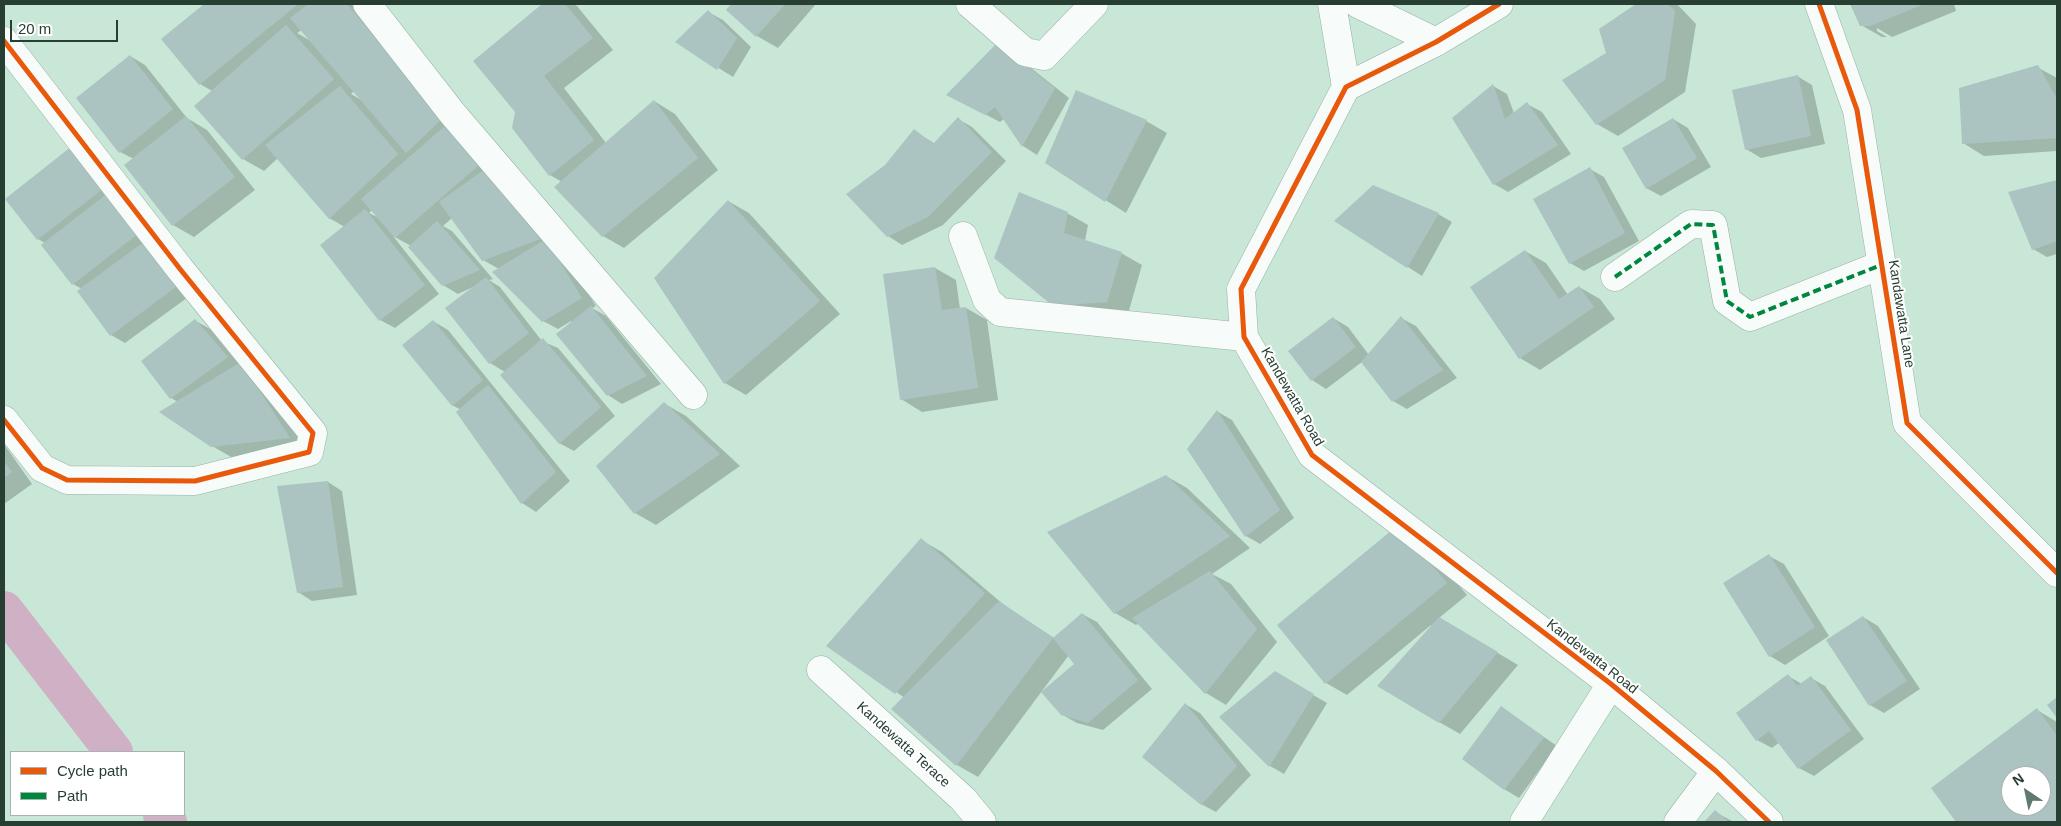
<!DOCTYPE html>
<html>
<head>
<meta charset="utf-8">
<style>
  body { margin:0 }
  #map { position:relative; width:2061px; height:826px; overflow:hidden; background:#c8e7d7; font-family:Helvetica,sans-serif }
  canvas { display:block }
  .frame { position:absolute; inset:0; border:5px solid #273e33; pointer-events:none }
  .legend { position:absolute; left:10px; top:751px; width:175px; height:65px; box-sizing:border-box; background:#fff; border:1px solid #a9b2ad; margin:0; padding:6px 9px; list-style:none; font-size:15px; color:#273e33 }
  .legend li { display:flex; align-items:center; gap:10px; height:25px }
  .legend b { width:25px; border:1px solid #a9b2ad }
  .north { position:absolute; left:2001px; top:766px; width:50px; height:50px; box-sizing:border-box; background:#fff; border:1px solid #a9b2ad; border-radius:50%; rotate:326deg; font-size:14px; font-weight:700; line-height:20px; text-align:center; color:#273e33 }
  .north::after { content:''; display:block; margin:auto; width:18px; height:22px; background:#5f796c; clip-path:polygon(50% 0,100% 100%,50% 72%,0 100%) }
  .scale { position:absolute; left:10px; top:20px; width:108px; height:22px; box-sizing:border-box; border:2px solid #273e33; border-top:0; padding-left:6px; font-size:15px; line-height:18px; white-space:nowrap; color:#273e33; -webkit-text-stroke:4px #fff; paint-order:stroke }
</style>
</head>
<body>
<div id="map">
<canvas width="2061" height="826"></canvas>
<div class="frame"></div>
<ul class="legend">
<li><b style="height:6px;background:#e8590c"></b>Cycle path</li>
<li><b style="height:6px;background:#00873e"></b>Path</li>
</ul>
<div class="north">N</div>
<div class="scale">20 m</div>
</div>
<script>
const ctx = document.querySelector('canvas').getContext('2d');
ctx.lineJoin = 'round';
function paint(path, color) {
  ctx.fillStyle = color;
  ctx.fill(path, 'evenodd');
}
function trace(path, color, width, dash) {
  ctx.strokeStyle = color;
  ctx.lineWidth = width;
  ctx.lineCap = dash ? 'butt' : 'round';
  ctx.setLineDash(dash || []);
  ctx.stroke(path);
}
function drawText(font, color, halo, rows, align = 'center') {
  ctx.font = font + ' Helvetica,sans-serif';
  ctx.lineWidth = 4;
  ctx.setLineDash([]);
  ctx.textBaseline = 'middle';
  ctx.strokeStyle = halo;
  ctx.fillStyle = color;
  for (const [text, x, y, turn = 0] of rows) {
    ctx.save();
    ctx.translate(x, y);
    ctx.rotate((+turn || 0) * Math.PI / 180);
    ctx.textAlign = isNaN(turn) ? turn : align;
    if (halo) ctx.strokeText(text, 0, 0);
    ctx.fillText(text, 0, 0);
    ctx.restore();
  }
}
const shadow = new Path2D(`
  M 206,4 L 357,4 L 560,249 L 596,306 L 592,308 L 606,316 L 661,384 L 622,404 L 608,395 L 571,321 L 558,329 L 543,321 L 499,269 L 483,260 L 452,218 L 443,226 L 452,231 L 493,279 L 489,280 L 500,287 L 542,341 L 558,348 L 615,416 L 574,451 L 559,443 L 505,372 L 490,363 L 473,287 L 458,294 L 443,285 L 411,246 L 393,236 L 439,294 L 395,328 L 380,320 L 345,227 L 329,218 L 278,158 L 264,171 L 243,159 L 212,91 L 200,84 L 163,39 ZM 302,30 L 311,41 L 297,33 ZM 354,91 L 363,101 L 351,94 ZM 372,210 L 379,218 L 369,213 Z
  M 544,4 L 573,4 L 577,6 L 613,50 L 564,88 L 606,143 L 654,101 L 675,114 L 718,170 L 624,248 L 603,236 L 562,182 L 550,175 L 517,112 L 475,61 Z
  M 733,4 L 816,4 L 778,48 L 757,36 L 727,10 Z
  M 1638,4 L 1677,4 L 1696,24 L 1685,92 L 1618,136 L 1597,124 L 1607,54 L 1600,30 Z
  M 1851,4 L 1954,4 L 1956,11 L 1892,37 L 1877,28 L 1877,31 L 1887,37 L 1882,37 L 1861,25 Z
  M 708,12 L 723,20 L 751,47 L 733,77 L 677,42 Z
  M 1012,53 L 1069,98 L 1037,155 L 1023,146 L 1004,119 L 1000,122 L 948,95 Z
  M 130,56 L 145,65 L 187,118 L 207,130 L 255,190 L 194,237 L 173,225 L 134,159 L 120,152 Z
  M 2037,67 L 2057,78 L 2057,151 L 1984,156 L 1963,143 Z
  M 1797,76 L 1812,85 L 1825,144 L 1761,158 L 1746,149 Z
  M 1493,86 L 1507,94 L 1514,113 L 1527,104 L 1542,112 L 1571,154 L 1508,192 L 1494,184 Z
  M 958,119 L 972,127 L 1006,161 L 943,225 L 902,245 L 888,236 L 886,166 L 915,131 L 935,144 Z
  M 1673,119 L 1688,128 L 1711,167 L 1661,196 L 1646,188 Z
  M 1146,121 L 1167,133 L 1126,213 L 1047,163 Z
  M 72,148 L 191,295 L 125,343 L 111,335 L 82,289 L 73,284 L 43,245 L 45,243 L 38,239 Z
  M 1590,169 L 1604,177 L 1639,241 L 1584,271 L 1570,263 Z
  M 2057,181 L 2057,254 L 2047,257 L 2033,249 L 2010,193 Z
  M 1020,194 L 1067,213 L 1088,225 L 1085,241 L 1121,253 L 1142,265 L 1128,314 L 1053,305 Z
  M 728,201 L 749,213 L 840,314 L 746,395 L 725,383 L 656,278 Z
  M 1438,214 L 1452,222 L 1422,276 L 1336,221 Z
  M 1525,251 L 1546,263 L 1568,295 L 1579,287 L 1600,299 L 1615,319 L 1540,370 L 1520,358 Z
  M 935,268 L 956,280 L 960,309 L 966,308 L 987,320 L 998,400 L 922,412 L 901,399 L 884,275 Z
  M 1333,318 L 1348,327 L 1369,355 L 1401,318 L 1416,326 L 1457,378 L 1407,409 L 1393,401 L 1362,362 L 1326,389 L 1312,380 Z
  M 196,321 L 210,329 L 310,450 L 233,458 L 212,446 L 178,402 L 171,398 Z
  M 433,321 L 448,330 L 570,481 L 536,512 L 522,503 L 461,410 L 452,405 Z
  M 665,404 L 686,416 L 740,466 L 656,525 L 635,513 Z
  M 1218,412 L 1232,420 L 1294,518 L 1260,544 L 1246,536 Z
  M 4,444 L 32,484 L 4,504 Z
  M 1166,476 L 1187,488 L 1250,548 L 1212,574 L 1231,584 L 1277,642 L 1226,705 L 1206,693 L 1139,623 L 1136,625 L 1115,613 Z
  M 328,482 L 342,491 L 357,595 L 312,601 L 298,592 Z
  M 1419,538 L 1467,595 L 1439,618 L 1518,665 L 1460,734 L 1439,722 L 1431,625 L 1347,695 L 1326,683 Z
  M 921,540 L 942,552 L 1004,605 L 1054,638 L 1082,614 L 1097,622 L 1152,689 L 1103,730 L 1077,723 L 1061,714 L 1042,691 L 978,777 L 957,765 L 905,698 L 896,692 ZM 1069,655 L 1076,664 L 1043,692 L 1042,691 Z
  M 1769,556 L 1784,564 L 1829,636 L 1785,665 L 1770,656 Z
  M 1863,617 L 1878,626 L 1920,689 L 1884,713 L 1870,705 Z
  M 1275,673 L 1327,703 L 1284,774 L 1270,766 L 1221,717 Z
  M 1788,676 L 1802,684 L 1811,678 L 1825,686 L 1864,739 L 1814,776 L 1799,768 L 1780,742 L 1772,748 L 1757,740 Z
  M 1185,704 L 1200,713 L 1251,775 L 1216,812 L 1201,804 Z
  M 1502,708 L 1557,746 L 1519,798 L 1504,789 Z
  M 2037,710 L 2057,722 L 2057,822 L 1958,822 L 1932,789 ZM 2011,776 L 2041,776 L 2041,806 L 2011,806 Z
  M 1715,812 L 1734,822 L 1706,822 Z`);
const canal = new Path2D(`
  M 4,610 L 114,752
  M 162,815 L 168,822`);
const building = new Path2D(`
  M 204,4 L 298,4 L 199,85 L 161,39 Z
  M 308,4 L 347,4 L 443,118 L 406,153 L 290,18 Z
  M 542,4 L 565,4 L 593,38 L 544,76 L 594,140 L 549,176 L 512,128 L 515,112 L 473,61 Z
  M 731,4 L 785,4 L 756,37 L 726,10 Z
  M 1636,4 L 1668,4 L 1675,11 L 1665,80 L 1596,125 L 1562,80 L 1606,53 L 1599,29 Z
  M 1850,4 L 1924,4 L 1870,26 L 1860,26 Z
  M 708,10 L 737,38 L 717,70 L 675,42 Z
  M 286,25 L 334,79 L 242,160 L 194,106 Z
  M 997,43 L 1055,88 L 1022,147 L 995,107 L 985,115 L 946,95 Z
  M 130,55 L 173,109 L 119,153 L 76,98 Z
  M 2038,65 L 2057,99 L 2057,138 L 1962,144 L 1959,88 Z
  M 1798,75 L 1811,136 L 1745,150 L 1732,90 Z
  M 1493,84 L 1505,119 L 1527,102 L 1558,145 L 1493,185 L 1452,118 Z
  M 340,86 L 398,154 L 329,219 L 265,145 Z
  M 1076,90 L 1147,120 L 1105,202 L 1045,163 Z
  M 654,100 L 698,158 L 602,237 L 554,187 Z
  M 186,116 L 235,177 L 172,226 L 124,165 Z
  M 958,117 L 992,152 L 928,217 L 887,237 L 846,194 L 885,165 L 914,129 L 933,144 Z
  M 1673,118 L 1697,158 L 1646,189 L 1622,148 Z
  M 445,126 L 479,165 L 395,238 L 361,199 Z
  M 72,146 L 104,188 L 37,240 L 5,199 Z
  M 488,167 L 540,239 L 482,261 L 439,202 Z
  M 1590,167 L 1625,233 L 1569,264 L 1533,199 Z
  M 2057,180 L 2057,241 L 2032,250 L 2008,192 Z
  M 1373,185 L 1439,213 L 1407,268 L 1334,221 Z
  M 1019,192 L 1068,212 L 1064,233 L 1122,252 L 1107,302 L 1053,306 L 994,258 Z
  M 108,193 L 139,233 L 72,285 L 41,245 Z
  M 728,200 L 820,301 L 724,384 L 654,278 Z
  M 365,209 L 425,285 L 379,321 L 320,245 Z
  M 437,221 L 480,270 L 442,286 L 408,247 Z
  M 546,239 L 582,298 L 542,322 L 492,272 Z
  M 144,242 L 177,286 L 110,336 L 77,291 Z
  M 1525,250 L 1559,299 L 1579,286 L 1594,307 L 1519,359 L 1470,287 Z
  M 935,267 L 942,310 L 966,307 L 978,388 L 900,400 L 883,274 Z
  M 486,277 L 529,333 L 489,364 L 445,308 Z
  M 591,306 L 647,376 L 607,396 L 556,334 Z
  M 1401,316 L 1443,370 L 1392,402 L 1361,362 Z
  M 1333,317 L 1356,347 L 1311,381 L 1288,351 Z
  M 195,319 L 228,357 L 170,399 L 141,361 Z
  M 433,320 L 483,380 L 452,406 L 402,345 Z
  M 543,338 L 601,407 L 559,444 L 500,375 Z
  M 241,362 L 290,438 L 211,447 L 159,412 Z
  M 488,385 L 556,472 L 521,504 L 456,412 Z
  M 664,402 L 720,454 L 634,514 L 596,466 Z
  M 1217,410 L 1280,510 L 1245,537 L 1187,449 Z
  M 4,461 L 12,472 L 4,478 Z
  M 1166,475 L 1230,536 L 1114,614 L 1047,532 Z
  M 328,481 L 343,587 L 297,593 L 277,486 Z
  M 1398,525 L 1447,583 L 1325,684 L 1277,625 Z
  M 921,538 L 985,593 L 895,694 L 826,646 Z
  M 1769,554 L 1815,627 L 1769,657 L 1723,583 Z
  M 1210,571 L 1257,629 L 1205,694 L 1132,618 Z
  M 999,601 L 1053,638 L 956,766 L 891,709 Z
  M 1082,613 L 1138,680 L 1088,723 L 1061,715 L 1041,692 L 1074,664 L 1053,638 Z
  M 1863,616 L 1907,681 L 1869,706 L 1826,640 Z
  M 1439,617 L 1498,652 L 1439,723 L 1377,686 Z
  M 1275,671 L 1314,694 L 1269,767 L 1219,717 Z
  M 1788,674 L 1797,686 L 1811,676 L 1851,730 L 1798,769 L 1769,731 L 1756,741 L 1736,713 Z
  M 2057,697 L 2057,718 L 2047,705 Z
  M 1185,703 L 1237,766 L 1201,805 L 1142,757 Z
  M 1501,706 L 1544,737 L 1504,790 L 1462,759 Z
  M 2037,708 L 2057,736 L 2057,822 L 1956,822 L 1931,788 ZM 2011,776 L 2041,776 L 2041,806 L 2011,806 Z
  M 1715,810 L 1729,822 L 1704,822 Z`);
const minor = new Path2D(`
  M 367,4 L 452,113 L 693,395
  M 970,4 L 1025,52 L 1044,56 L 1094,4
  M 1332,4 L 1346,87
  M 1358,4 L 1436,42
  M 1499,4 L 1436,42 L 1346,87 L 1241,289 L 1244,337 L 1312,455 L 1611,684 L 1716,771 L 1769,822
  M 1819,4 L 1857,110 L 1907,423 L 2057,573
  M 4,41 L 180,269 L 313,433 L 309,452 L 195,481 L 67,480 L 42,468 L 4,420
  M 963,236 L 987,300 L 1000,312 L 1244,337
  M 1615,277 L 1691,224 L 1713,225 L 1727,301 L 1750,317 L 1881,265
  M 821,670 L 963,799 L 982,822
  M 1524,822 L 1611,684
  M 1678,822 L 1716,771`);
const quiet = new Path2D(`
  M 1615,277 L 1691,224 L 1713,225 L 1727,301 L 1750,317 L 1881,265`);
const cycleway = new Path2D(`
  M 1499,4 L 1436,42 L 1346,87 L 1241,289 L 1244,337 L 1312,455 L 1611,684 L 1716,771 L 1769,822
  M 1819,4 L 1857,110 L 1907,423 L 2057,573
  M 4,41 L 180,269 L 313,433 L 309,452 L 195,481 L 67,480 L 42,468 L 4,420`);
const streetNames = [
  ["Kandawatta Lane",1901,314,81],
  ["Kandewatta Road",1292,397,60],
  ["Kandewatta Road",1592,657,38],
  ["Kandewatta Terace",903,745,42]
];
paint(shadow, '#0003');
trace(canal, '#d0b0c4', 38);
paint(building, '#abc4c1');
trace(minor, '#99b1a5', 29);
trace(minor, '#f7fbf9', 28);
trace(quiet, '#00873e', 4, [8, 4]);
trace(cycleway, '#e8590c', 5);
drawText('14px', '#273e33', '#fff', streetNames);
</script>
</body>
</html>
